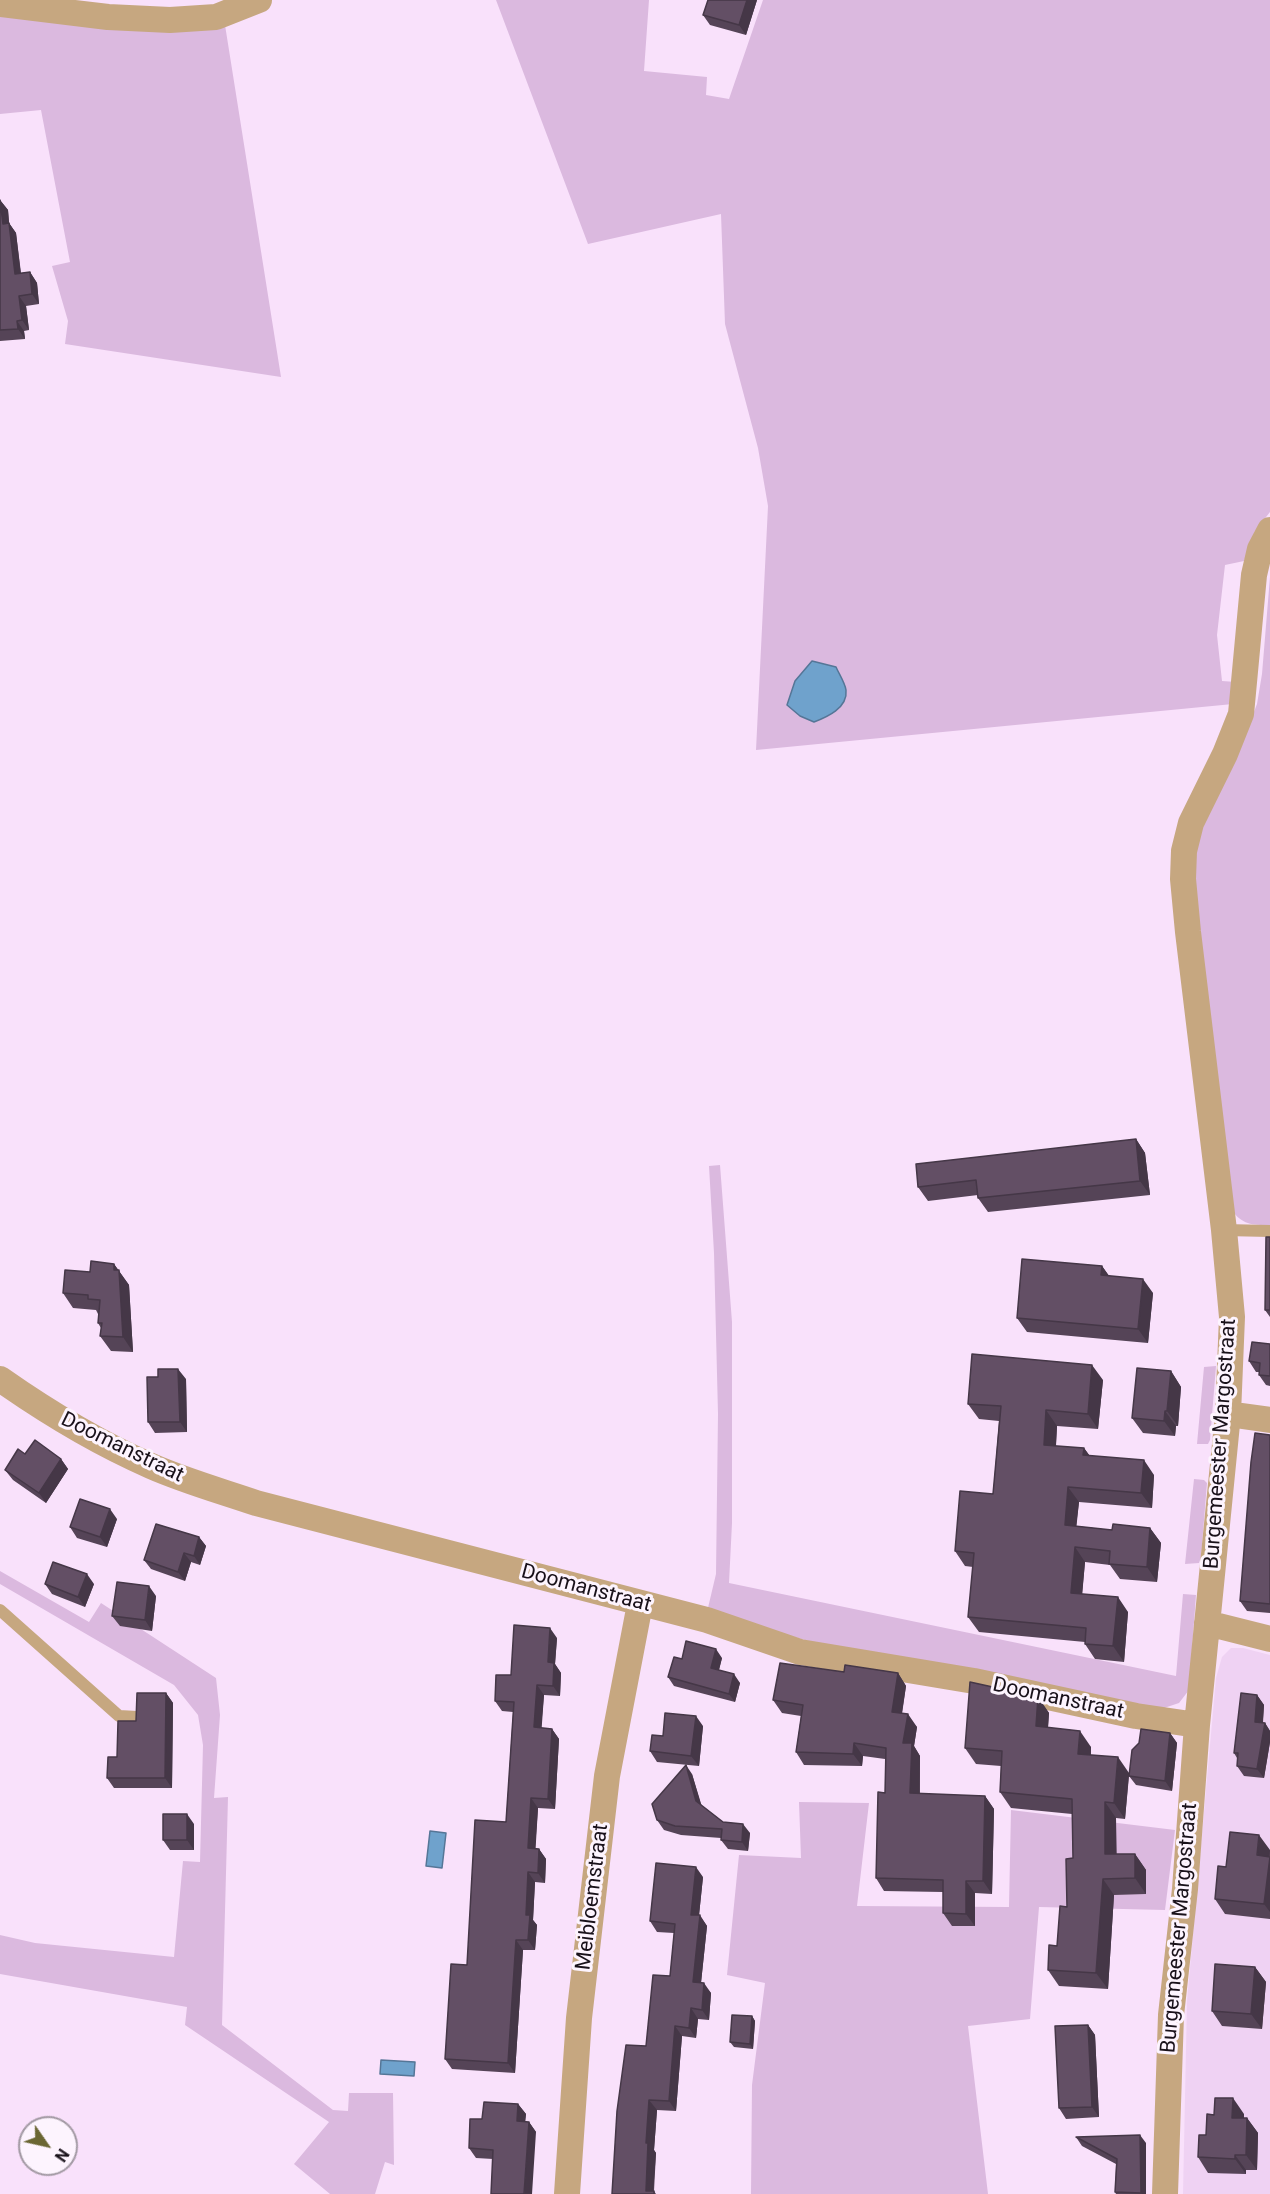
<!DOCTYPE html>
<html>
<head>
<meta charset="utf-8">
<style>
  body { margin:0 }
  #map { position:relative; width:1270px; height:2194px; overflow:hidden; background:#f9e1fb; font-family:Roboto,sans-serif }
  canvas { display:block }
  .north { position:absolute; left:18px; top:2116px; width:60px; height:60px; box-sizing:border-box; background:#fdf4fe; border:2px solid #a299a3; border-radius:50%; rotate:124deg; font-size:16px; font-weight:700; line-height:24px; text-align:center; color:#19111a }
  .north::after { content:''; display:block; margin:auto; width:21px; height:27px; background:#6b6633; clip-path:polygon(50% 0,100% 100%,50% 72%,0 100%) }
</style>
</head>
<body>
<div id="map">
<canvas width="1270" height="2194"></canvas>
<div class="north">N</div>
</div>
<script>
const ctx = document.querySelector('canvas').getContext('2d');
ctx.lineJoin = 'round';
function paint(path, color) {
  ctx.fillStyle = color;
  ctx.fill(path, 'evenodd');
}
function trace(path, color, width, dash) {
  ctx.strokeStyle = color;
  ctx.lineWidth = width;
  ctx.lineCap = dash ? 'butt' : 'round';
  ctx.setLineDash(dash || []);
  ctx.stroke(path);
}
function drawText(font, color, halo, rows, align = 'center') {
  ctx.font = font + ' Roboto,sans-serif';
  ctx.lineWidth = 6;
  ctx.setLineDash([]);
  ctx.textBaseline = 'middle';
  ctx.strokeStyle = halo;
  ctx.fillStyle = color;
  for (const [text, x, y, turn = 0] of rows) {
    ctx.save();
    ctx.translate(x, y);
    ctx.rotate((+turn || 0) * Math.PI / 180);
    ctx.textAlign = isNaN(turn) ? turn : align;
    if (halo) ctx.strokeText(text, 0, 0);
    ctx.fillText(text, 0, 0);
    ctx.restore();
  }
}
const built = new Path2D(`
  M 1231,1648 L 1243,1648 L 1270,1655 L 1270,2194 L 1183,2194 L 1187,2001 L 1216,1678 L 1222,1657 Z`);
const green = new Path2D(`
  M 496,0 L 649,0 L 644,71 L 707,77 L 706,95 L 729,99 L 763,0 L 1270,0 L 1270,512 L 1255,531 L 1244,561 L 1225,565 L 1217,635 L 1222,681 L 1236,682 L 1233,704 L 756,750 L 768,506 L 758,448 L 725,324 L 721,214 L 588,244 Z
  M 0,11 L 225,25 L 281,377 L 65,344 L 68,321 L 52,266 L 70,262 L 41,110 L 0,114 Z
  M 1270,577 L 1270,1225 C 1252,1225 1242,1225 1231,1209 L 1190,888 L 1201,825 L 1238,753 L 1257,704 L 1262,674 Z
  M 720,1165 L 732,1322 L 732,1523 L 729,1583 L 1176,1676 L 1183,1594 L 1196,1595 L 1189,1690 L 1179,1703 L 1164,1708 L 1143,1709 L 812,1642 L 707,1612 L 716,1574 L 718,1414 L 714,1253 L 709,1166 Z
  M 1216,1366 L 1210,1440 L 1208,1444 L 1197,1444 L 1204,1367 Z
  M 1194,1479 L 1204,1480 L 1207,1483 L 1201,1557 L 1199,1563 L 1185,1564 Z
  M 0,1571 L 89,1622 L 101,1603 L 216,1678 L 220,1715 L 214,1798 L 228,1797 L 222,2025 L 333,2110 L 348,2111 L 349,2093 L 393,2093 L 394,2165 L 385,2162 L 375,2194 L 330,2194 L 294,2164 L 329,2122 L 185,2025 L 187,2007 L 0,1974 L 0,1935 L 35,1943 L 174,1957 L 183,1861 L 200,1862 L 203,1745 L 198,1715 L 174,1685 L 0,1584 Z
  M 799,1802 L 869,1803 L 857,1906 L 1009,1907 L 1011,1810 L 1175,1830 L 1165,1910 L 1039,1907 L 1030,2019 L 968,2026 L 988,2194 L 751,2194 L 752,2085 L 765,1983 L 727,1975 L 739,1855 L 801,1858 Z`);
const water = new Path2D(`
  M 812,661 L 836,667 C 839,674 845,683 846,690 C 848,708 827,717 814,722 L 800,716 L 787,705 L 795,681 Z
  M 430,1831 L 446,1833 L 442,1868 L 426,1866 Z
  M 381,2060 L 415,2062 L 414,2076 L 380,2074 Z`);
const lane = new Path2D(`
  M 1224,1230 L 1270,1231
  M 0,1610 L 119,1716 L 137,1717`);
const street = new Path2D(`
  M 0,4 L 108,17 L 170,20 L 216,17 L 259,0
  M 0,1379 C 47,1412 98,1443 151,1466 C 185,1481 221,1491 256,1503 L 707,1620 L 800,1652 L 974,1681 L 1136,1716 L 1197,1725
  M 1228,1414 L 1270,1420
  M 1207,1623 L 1270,1639
  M 567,2194 L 579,2018 L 607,1776 L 640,1604
  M 1165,2194 L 1171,2015 L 1185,1889 L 1197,1725 L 1228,1414 L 1232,1317 L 1224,1230 L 1188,932 L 1183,879 L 1184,851 L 1191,823 L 1225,754 L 1241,714 L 1254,575 L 1260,549 L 1270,530`);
const wall = new Path2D(`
  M 757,0 L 746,35 L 710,25 L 703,15 Z
  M 0,200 L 8,210 L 9,223 L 16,233 L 21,273 L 30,272 L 37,283 L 39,304 L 26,306 L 29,330 L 24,331 L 25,339 L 0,341 Z
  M 1136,1139 L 1145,1153 L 1150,1195 L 988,1212 L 978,1198 L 978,1195 L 928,1201 L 918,1187 Z
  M 1270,1237 L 1270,1317 L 1265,1310 Z
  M 114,1264 L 129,1285 L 133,1352 L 111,1351 L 100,1336 L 101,1328 L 98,1323 L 98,1314 L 96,1310 L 73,1308 L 63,1293 L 90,1272 Z
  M 1102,1266 L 1109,1276 L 1153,1293 L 1148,1343 L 1027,1332 L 1017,1318 Z
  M 1270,1344 L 1270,1386 L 1266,1385 L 1259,1375 L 1259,1372 L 1256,1372 L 1249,1361 Z
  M 1171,1371 L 1181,1387 L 1178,1426 L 1176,1426 L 1175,1436 L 1143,1433 L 1132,1418 Z
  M 186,1379 L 187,1432 L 155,1433 L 148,1422 Z
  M 1103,1380 L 1098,1429 L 1057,1426 L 1056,1446 L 1084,1448 L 1089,1455 L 1154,1475 L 1152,1508 L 1079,1502 L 1076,1526 L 1112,1530 L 1150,1528 L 1161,1543 L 1157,1582 L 1120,1579 L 1110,1565 L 1085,1562 L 1082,1594 L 1128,1612 L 1124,1662 L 1095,1659 L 1085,1644 L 1085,1642 L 979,1632 L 968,1617 L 973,1567 L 965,1566 L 955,1551 L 993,1494 L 999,1421 L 979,1419 L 968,1404 Z
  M 1270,1435 L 1270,1613 L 1247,1611 L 1240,1601 Z
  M 25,1454 L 61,1459 L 68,1469 L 46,1503 L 13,1480 L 5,1470 Z
  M 117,1519 L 107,1547 L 77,1538 L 70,1527 Z
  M 199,1537 L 206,1546 L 200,1565 L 191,1562 L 185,1581 L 151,1569 L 144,1560 Z
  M 45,1584 L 94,1584 L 85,1607 L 52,1594 Z
  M 156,1596 L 152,1631 L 120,1626 L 112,1616 Z
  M 557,1638 L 555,1664 L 561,1673 L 560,1696 L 544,1695 L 541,1728 L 552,1729 L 559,1739 L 555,1809 L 538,1808 L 535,1849 L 539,1849 L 546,1859 L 545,1883 L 535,1882 L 533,1920 L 537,1925 L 535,1950 L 523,1950 L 515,2073 L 452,2069 L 445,2059 L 467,1965 L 506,1822 L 513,1712 L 502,1711 L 495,1701 L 511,1675 Z
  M 722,1658 L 719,1670 L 740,1683 L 735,1702 L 674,1686 L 668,1677 L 682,1659 Z
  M 844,1672 L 898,1673 L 906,1686 L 902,1714 L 917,1727 L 914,1746 L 920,1756 L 920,1794 L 985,1796 L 994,1809 L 992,1894 L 975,1893 L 975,1926 L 952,1926 L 943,1913 L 943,1892 L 884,1891 L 876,1878 L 885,1793 L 885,1759 L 863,1756 L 862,1766 L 804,1765 L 796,1752 L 801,1716 L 782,1713 L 773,1700 Z
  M 166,1693 L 173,1703 L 172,1788 L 114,1788 L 107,1778 L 117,1757 Z
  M 1257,1695 L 1264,1705 L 1263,1723 L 1265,1723 L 1270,1731 L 1270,1742 L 1264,1778 L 1244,1776 L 1237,1766 L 1237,1758 L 1234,1753 Z
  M 1038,1697 L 1049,1713 L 1048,1727 L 1091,1747 L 1091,1755 L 1129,1773 L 1170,1733 L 1177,1743 L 1172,1791 L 1136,1785 L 1129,1776 L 1125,1819 L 1116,1818 L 1116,1854 L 1135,1854 L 1146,1870 L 1146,1894 L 1114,1895 L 1108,1989 L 1059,1986 L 1048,1970 L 1057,1946 L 1067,1907 L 1073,1858 L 1072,1814 L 1011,1808 L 1000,1792 L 1001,1766 L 976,1764 L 965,1748 Z
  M 703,1726 L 699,1766 L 657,1762 L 650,1751 L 663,1736 Z
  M 692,1774 L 701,1805 L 723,1822 L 750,1833 L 748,1851 L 728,1849 L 721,1840 L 721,1838 L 681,1835 L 664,1830 L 657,1820 Z
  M 194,1824 L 194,1850 L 170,1850 L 163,1840 Z
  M 1270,1850 L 1270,1919 L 1225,1914 L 1215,1899 L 1226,1867 Z
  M 703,1877 L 699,1915 L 707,1926 L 701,1983 L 711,1993 L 709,2020 L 698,2019 L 696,2038 L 682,2036 L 676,2111 L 657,2110 L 654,2150 L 656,2153 L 654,2191 L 656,2194 L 612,2194 L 670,1976 L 674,1933 L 657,1932 L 650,1921 Z
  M 1255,1967 L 1266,1982 L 1262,2029 L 1222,2026 L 1212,2011 Z
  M 752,2016 L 755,2021 L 753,2049 L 734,2047 L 730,2042 Z
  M 1088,2025 L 1095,2035 L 1099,2117 L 1066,2119 L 1059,2108 Z
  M 518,2104 L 526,2114 L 525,2122 L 529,2122 L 536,2132 L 493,2159 L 476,2158 L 469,2148 L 482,2119 Z
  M 1244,2114 L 1244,2118 L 1247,2118 L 1258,2133 L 1257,2170 L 1246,2170 L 1246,2174 L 1208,2173 L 1198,2157 L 1214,2115 Z
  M 1076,2137 L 1146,2143 L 1146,2194 L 1116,2194 L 1115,2192 L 1116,2164 L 1082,2146 Z`);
const shadedWall = new Path2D(`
  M 747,0 L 757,0 L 746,35 L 739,25 Z
  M 0,200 L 8,210 L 10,234 L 3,224 Z
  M 9,223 L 16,233 L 22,284 L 15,274 Z
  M 30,272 L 37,283 L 39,304 L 32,294 Z
  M 19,296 L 26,306 L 29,330 L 22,320 Z
  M 17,321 L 24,331 L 25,339 L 18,329 Z
  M 1136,1139 L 1145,1153 L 1150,1195 L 1140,1181 Z
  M 114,1264 L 129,1285 L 133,1352 L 123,1337 L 114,1270 Z
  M 1102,1266 L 1112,1280 L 1101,1275 Z
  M 1143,1279 L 1153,1293 L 1148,1343 L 1138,1329 Z
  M 1092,1365 L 1103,1380 L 1098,1429 L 1088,1414 Z
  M 178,1369 L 186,1379 L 187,1432 L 180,1422 Z
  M 1171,1371 L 1181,1387 L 1178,1426 L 1167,1411 Z
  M 1046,1410 L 1057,1426 L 1055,1460 L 1044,1445 Z
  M 1165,1411 L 1176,1426 L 1175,1436 L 1164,1421 Z
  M 1084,1448 L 1095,1463 L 1083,1455 Z
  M 61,1459 L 68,1469 L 46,1503 L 39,1493 Z
  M 1144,1460 L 1154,1475 L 1152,1508 L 1141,1493 Z
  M 1068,1487 L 1079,1502 L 1075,1540 L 1065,1525 Z
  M 110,1509 L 117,1519 L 107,1547 L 100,1537 Z
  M 1150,1528 L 1161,1543 L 1157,1582 L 1147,1567 Z
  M 199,1537 L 206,1546 L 200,1565 L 194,1556 Z
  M 1075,1547 L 1085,1562 L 1081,1608 L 1071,1593 Z
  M 184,1553 L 191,1562 L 185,1581 L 178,1572 Z
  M 87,1574 L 94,1584 L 85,1607 L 78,1597 Z
  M 149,1586 L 156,1596 L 152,1631 L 145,1620 Z
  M 1118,1597 L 1128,1612 L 1124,1662 L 1113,1646 Z
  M 550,1628 L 557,1638 L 555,1664 L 561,1673 L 560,1696 L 553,1686 L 548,1662 Z
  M 716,1649 L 722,1658 L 717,1677 L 711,1668 Z
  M 898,1673 L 906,1686 L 900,1725 L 892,1712 Z
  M 734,1674 L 740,1683 L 735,1702 L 729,1694 Z
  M 537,1685 L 544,1695 L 541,1737 L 534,1727 Z
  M 166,1693 L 173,1703 L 172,1788 L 165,1778 Z
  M 1257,1695 L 1264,1705 L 1262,1732 L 1255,1722 Z
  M 1038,1697 L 1049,1713 L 1047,1742 L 1036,1726 Z
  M 908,1714 L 917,1727 L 914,1746 L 920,1756 L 919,1806 L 910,1793 L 903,1743 Z
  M 696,1716 L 703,1726 L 699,1766 L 691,1756 Z
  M 1265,1723 L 1270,1731 L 1270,1742 L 1264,1778 L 1257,1769 Z
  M 552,1729 L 559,1739 L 555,1809 L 548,1799 Z
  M 1080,1731 L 1091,1747 L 1090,1770 L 1078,1754 Z
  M 1170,1733 L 1177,1743 L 1172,1791 L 1165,1781 Z
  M 854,1743 L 863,1756 L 862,1766 L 853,1754 Z
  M 1118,1757 L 1129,1773 L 1125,1819 L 1114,1803 Z
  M 686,1765 L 692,1774 L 703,1810 L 696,1801 Z
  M 985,1796 L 994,1809 L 992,1894 L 983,1881 Z
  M 531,1798 L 538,1808 L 535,1858 L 528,1848 Z
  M 1105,1802 L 1116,1818 L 1117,1870 L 1105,1854 Z
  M 187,1814 L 194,1824 L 194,1850 L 187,1840 Z
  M 743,1824 L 750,1833 L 748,1851 L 742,1842 Z
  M 1259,1835 L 1270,1850 L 1268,1870 L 1257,1855 Z
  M 539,1849 L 546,1859 L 545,1883 L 538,1873 Z
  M 1135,1854 L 1146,1870 L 1146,1894 L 1135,1878 Z
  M 1270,1857 L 1270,1912 L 1264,1904 Z
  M 696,1867 L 703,1877 L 698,1925 L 691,1915 Z
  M 528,1872 L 535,1882 L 533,1920 L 537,1925 L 535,1950 L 528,1940 L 526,1915 Z
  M 1103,1879 L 1114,1895 L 1108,1989 L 1096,1973 Z
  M 966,1881 L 975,1893 L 975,1926 L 966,1914 Z
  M 700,1915 L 707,1926 L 700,1992 L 693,1982 Z
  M 516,1940 L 523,1950 L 515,2073 L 508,2063 Z
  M 1255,1967 L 1266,1982 L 1262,2029 L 1251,2014 Z
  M 704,1983 L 711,1993 L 709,2020 L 702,2010 Z
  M 691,2008 L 698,2019 L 696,2038 L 689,2028 Z
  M 752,2016 L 755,2021 L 753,2049 L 750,2044 Z
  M 1088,2025 L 1095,2035 L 1099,2117 L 1092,2107 Z
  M 675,2026 L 682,2036 L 676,2111 L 669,2101 Z
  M 1233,2098 L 1244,2114 L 1243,2133 L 1232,2118 Z
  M 649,2100 L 657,2110 L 654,2150 L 656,2153 L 653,2194 L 646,2191 L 646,2143 Z
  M 518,2104 L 526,2114 L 524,2132 L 517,2121 Z
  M 1247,2118 L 1258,2133 L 1257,2170 L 1246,2155 Z
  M 529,2122 L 536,2132 L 532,2194 L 524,2194 Z
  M 1140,2135 L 1146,2143 L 1146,2194 L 1142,2194 L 1141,2193 Z
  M 1235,2155 L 1246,2170 L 1246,2174 L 1235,2159 Z`);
const building = new Path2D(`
  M 708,0 L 747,0 L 739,25 L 703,15 Z
  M 0,200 L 3,224 L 9,223 L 15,274 L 30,272 L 32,294 L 19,296 L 22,320 L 17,321 L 18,329 L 0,330 Z
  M 1136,1139 L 1140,1181 L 978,1198 L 976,1180 L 918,1187 L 916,1164 Z
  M 1266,1237 L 1270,1237 L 1270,1310 L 1265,1310 Z
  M 1022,1259 L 1102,1266 L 1101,1275 L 1143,1279 L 1138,1329 L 1017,1318 Z
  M 91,1261 L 114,1264 L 114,1270 L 119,1270 L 123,1337 L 100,1336 L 102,1323 L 98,1323 L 100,1300 L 88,1299 L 88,1295 L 63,1293 L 65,1270 L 90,1272 Z
  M 1252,1342 L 1270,1344 L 1270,1376 L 1259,1375 L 1260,1363 L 1249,1361 Z
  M 972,1354 L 1092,1365 L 1088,1414 L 1046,1410 L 1044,1445 L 1084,1448 L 1083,1455 L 1144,1460 L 1141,1493 L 1068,1487 L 1065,1525 L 1112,1530 L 1113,1524 L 1150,1528 L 1147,1567 L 1109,1564 L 1110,1551 L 1075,1547 L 1071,1593 L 1118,1597 L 1113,1646 L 1085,1644 L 1086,1628 L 968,1617 L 974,1553 L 955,1551 L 960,1491 L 993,1494 L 1001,1406 L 968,1404 Z
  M 1137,1368 L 1171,1371 L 1167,1411 L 1165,1411 L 1164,1421 L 1132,1418 Z
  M 158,1369 L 178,1369 L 180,1422 L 148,1422 L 147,1377 L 158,1377 Z
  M 1255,1433 L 1270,1435 L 1270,1604 L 1240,1601 L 1251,1462 Z
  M 35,1440 L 61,1459 L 39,1493 L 5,1470 L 18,1449 L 25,1454 Z
  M 80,1499 L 110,1509 L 100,1537 L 70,1527 Z
  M 156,1524 L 199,1537 L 194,1556 L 184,1553 L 178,1572 L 144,1560 Z
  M 53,1562 L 87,1574 L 78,1597 L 45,1584 Z
  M 117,1582 L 149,1586 L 145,1620 L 112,1616 Z
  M 514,1625 L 550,1628 L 548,1662 L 554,1663 L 553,1686 L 537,1685 L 534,1727 L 552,1729 L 548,1799 L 531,1798 L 528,1848 L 539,1849 L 538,1873 L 528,1872 L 526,1915 L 530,1915 L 528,1940 L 516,1940 L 508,2063 L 445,2059 L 451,1964 L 467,1965 L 475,1820 L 506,1822 L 514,1702 L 495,1701 L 496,1675 L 511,1675 Z
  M 686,1641 L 716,1649 L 711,1668 L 734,1674 L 729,1694 L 668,1677 L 674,1657 L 682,1659 Z
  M 780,1663 L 844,1672 L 845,1665 L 898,1673 L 892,1712 L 908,1714 L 903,1743 L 912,1743 L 910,1793 L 985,1796 L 983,1881 L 966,1881 L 966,1914 L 943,1913 L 943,1880 L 876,1878 L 878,1792 L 885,1793 L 886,1748 L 854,1743 L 853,1754 L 796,1752 L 803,1705 L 773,1700 Z
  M 970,1682 L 1038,1697 L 1036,1726 L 1080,1731 L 1078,1754 L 1118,1757 L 1114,1803 L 1105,1802 L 1105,1854 L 1135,1854 L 1135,1878 L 1103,1879 L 1096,1973 L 1048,1970 L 1049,1945 L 1057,1946 L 1060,1906 L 1067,1907 L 1066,1859 L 1073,1858 L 1072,1799 L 1000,1792 L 1002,1751 L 965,1748 Z
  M 137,1693 L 166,1693 L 165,1778 L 107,1778 L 108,1757 L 117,1757 L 118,1721 L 136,1721 Z
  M 1241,1693 L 1257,1695 L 1255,1722 L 1265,1723 L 1257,1769 L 1237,1766 L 1238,1753 L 1234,1753 Z
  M 665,1713 L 696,1716 L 691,1756 L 650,1751 L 652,1735 L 663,1736 Z
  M 1141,1729 L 1170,1733 L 1165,1781 L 1129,1776 L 1132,1750 L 1139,1743 Z
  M 686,1765 L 696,1801 L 723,1822 L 743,1824 L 742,1842 L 721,1840 L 722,1829 L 675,1826 L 657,1820 L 652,1804 Z
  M 163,1814 L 187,1814 L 187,1840 L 163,1840 Z
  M 1230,1832 L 1259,1835 L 1257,1855 L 1270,1857 L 1264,1904 L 1215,1899 L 1218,1866 L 1226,1867 Z
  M 656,1863 L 696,1867 L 691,1915 L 700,1915 L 693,1982 L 704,1983 L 702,2010 L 691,2008 L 689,2028 L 675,2026 L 669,2101 L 649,2100 L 646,2143 L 648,2143 L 646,2191 L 654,2191 L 654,2194 L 612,2194 L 617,2111 L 626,2045 L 646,2046 L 653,1975 L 670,1976 L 675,1924 L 650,1921 Z
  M 1215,1964 L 1255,1967 L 1251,2014 L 1212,2011 Z
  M 732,2015 L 752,2016 L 750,2044 L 730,2042 Z
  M 1088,2025 L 1092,2107 L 1059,2108 L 1055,2026 Z
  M 1215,2098 L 1233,2098 L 1232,2118 L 1247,2118 L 1246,2155 L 1235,2155 L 1235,2159 L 1198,2157 L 1199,2135 L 1206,2135 L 1207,2114 L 1214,2115 Z
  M 484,2102 L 518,2104 L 517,2121 L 529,2122 L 524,2194 L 491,2194 L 493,2150 L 469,2148 L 470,2119 L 482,2119 Z
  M 1140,2135 L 1141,2193 L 1115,2192 L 1117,2159 L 1076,2137 Z`);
const streetNames = [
  ["Burgemeester Margostraat",1221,1444,-86],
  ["Doomanstraat",122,1448,26],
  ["Doomanstraat",586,1589,15],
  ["Doomanstraat",1058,1699,12],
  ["Meibloemstraat",593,1897,-83],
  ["Burgemeester Margostraat",1180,1928,-85]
];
paint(built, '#efd2f3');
paint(green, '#dbb9df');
paint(water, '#6fa2cc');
trace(water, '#557697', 1.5);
trace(lane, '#c6a780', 12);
trace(street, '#c6a780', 26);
paint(wall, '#554457');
paint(shadedWall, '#453747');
paint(building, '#634f65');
trace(building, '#453747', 1.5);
drawText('21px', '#19111a', '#fdf4fe', streetNames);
</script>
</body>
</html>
